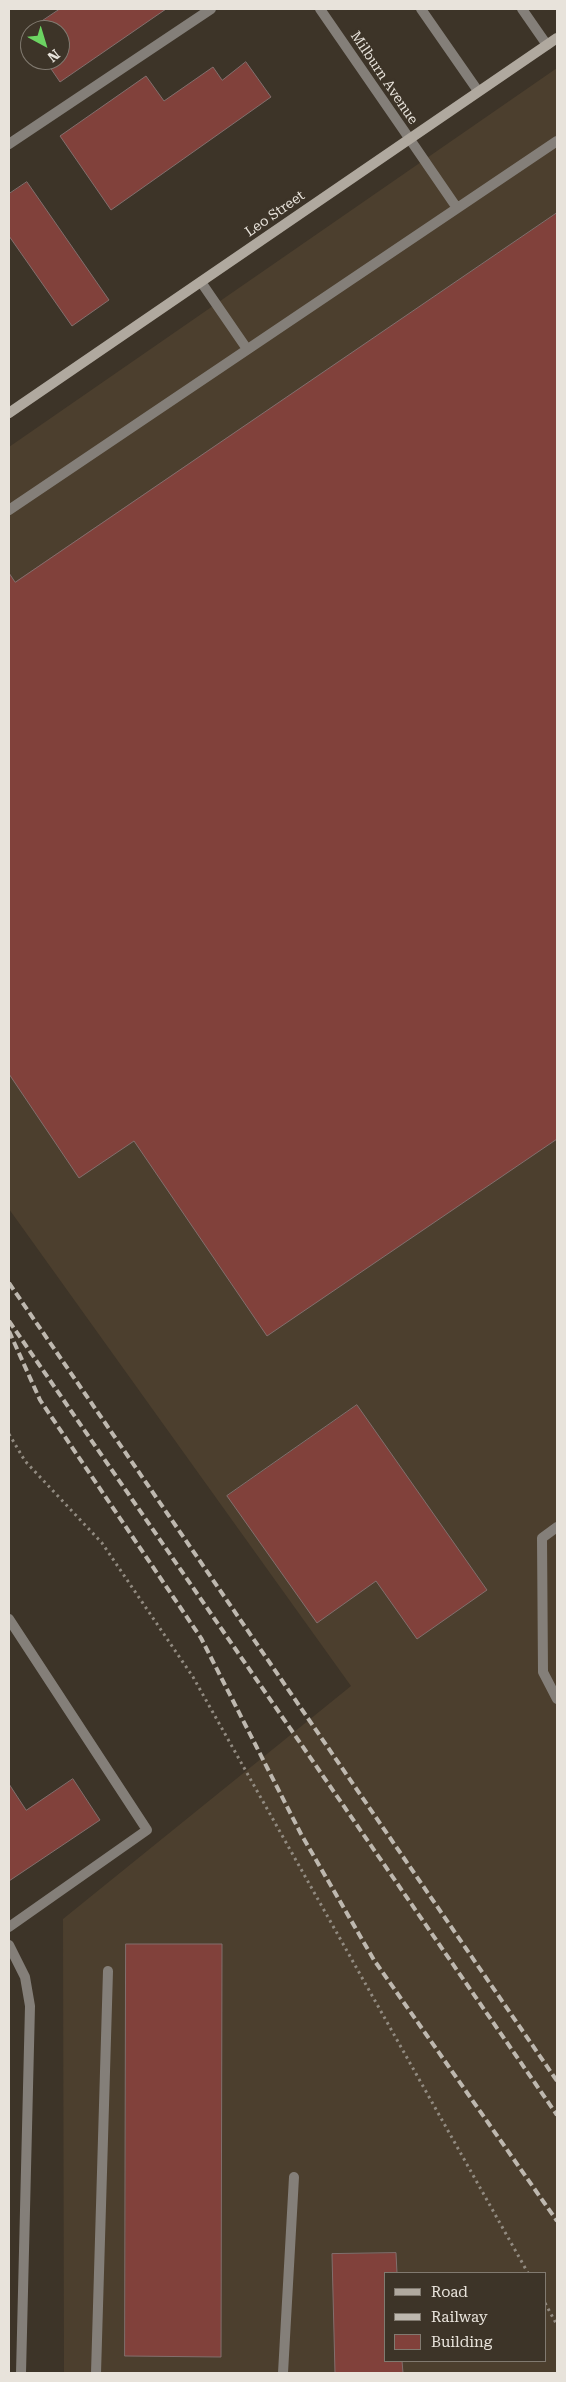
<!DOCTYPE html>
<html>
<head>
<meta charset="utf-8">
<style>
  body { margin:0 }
  #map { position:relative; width:566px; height:2382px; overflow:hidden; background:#3d3428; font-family:"Roboto Serif",serif }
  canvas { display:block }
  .frame { position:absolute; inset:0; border:10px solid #e8e3db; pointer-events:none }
  .legend { position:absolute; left:384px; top:2272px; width:162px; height:90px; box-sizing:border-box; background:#3d3428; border:1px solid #817a70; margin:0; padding:6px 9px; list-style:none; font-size:15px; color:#e8e3db }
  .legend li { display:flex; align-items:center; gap:10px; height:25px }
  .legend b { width:25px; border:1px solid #817a70 }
  .north { position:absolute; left:20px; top:20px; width:50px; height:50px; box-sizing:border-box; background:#3d3428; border:1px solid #817a70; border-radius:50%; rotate:141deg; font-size:14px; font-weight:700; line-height:20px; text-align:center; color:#e8e3db }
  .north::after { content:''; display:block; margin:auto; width:18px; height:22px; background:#6cd362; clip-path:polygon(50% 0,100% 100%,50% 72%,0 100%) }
</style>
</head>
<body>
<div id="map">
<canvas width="566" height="2382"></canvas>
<div class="frame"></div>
<ul class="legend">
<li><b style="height:6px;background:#b0a99f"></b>Road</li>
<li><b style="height:6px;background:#beb8af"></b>Railway</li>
<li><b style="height:14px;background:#81413b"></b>Building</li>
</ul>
<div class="north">N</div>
</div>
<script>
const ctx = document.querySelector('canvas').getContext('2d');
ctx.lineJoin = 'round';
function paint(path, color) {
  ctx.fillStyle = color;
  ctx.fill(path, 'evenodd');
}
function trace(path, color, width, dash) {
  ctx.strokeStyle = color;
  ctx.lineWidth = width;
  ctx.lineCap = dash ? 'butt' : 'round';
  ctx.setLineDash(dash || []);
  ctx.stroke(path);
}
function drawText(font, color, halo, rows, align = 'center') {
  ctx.font = font + ' "Roboto Serif",serif';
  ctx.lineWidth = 5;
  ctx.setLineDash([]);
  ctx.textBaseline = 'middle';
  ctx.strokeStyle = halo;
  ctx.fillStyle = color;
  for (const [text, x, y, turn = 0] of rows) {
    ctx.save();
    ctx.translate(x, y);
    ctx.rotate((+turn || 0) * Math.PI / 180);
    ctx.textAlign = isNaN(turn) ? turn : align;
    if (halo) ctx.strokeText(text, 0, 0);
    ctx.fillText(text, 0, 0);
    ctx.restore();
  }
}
const built = new Path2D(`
  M 557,68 L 557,2373 L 64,2373 L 63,1919 L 351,1686 L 9,1209 L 9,447 ZM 385,2273 L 545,2273 L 545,2361 L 385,2361 Z`);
const building = new Path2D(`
  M 60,9 L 166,9 L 60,82 L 45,60 L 60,60 L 60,30 L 30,30 L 30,39 L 26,32 Z
  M 246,62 L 271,97 L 111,210 L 60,136 L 146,76 L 164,101 L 213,67 L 222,80 Z
  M 27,182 L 109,300 L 72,326 L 9,236 L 9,194 Z
  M 557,213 L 557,1139 L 267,1336 L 134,1141 L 79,1178 L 9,1074 L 9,573 L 15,582 Z
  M 357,1405 L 487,1590 L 417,1639 L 376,1581 L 317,1623 L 227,1496 Z
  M 73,1779 L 100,1820 L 9,1881 L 9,1784 L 26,1810 Z
  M 126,1944 L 222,1944 L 221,2357 L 125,2356 Z
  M 396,2253 L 397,2273 L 385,2273 L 385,2361 L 402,2361 L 403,2373 L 335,2373 L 332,2254 Z`);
const path = new Path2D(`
  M 9,1434 L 25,1461 L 102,1543 L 193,1677 L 528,2273
  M 545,2303 L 557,2325`);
const lane = new Path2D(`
  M 421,9 L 478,91
  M 522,9 L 547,45
  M 409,138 L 457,208
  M 9,144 L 211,9
  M 201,282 L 247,349
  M 9,510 L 557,141
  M 557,1527 L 542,1538 L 543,1672 L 557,1699
  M 9,1619 L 147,1830 L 9,1927
  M 96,2373 L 108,1971
  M 283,2373 L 294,2177`);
const street = new Path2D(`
  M 320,9 L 409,138
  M 9,1945 L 25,1977 L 30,2006 L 21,2373`);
const secondary = new Path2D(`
  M 9,413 L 557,38`);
const rail = new Path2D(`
  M 9,1283 L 557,2081
  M 9,1321 L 557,2115
  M 9,1331 L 40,1400 L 201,1638 L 301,1834 L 374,1960 L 557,2221`);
const streetNames = [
  ["Milburn Avenue",384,78,56],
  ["Leo Street",275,214,-35]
];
paint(built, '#4c3f2e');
paint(building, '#81413b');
trace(building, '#826f6d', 1);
trace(path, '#928b81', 3, [2.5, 4]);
trace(lane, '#847f79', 10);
trace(street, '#847f79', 10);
trace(secondary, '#b0a99f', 10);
trace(rail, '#beb8af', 4, [8, 4]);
drawText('14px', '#e8e3db', '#3d3428', streetNames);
</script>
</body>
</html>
